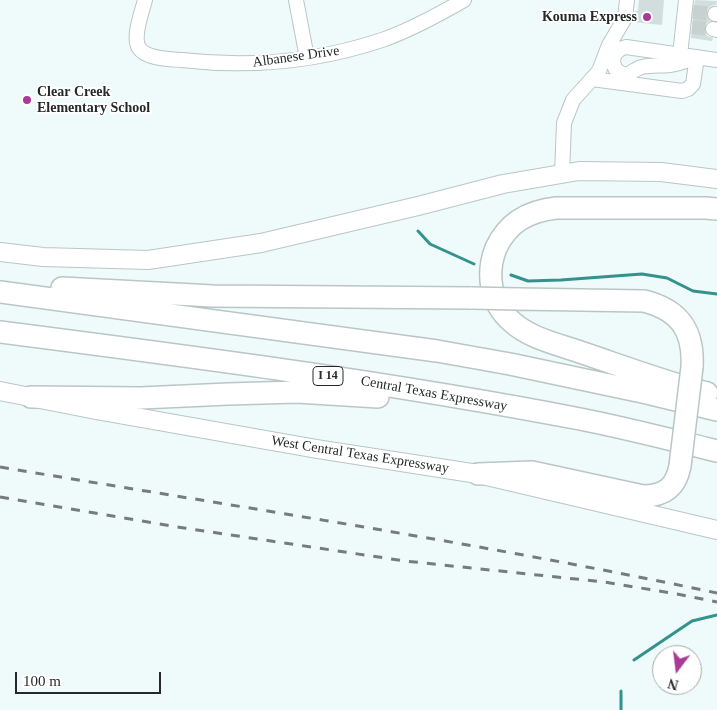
<!DOCTYPE html>
<html>
<head>
<meta charset="utf-8">
<style>
  body { margin:0 }
  #map { position:relative; width:717px; height:710px; overflow:hidden; background:#eefbfa; font-family:"Times New Roman",serif }
  canvas { display:block }
  .north { position:absolute; left:652px; top:645px; width:50px; height:50px; box-sizing:border-box; background:#fff; border:1px solid #a8aaa9; border-radius:50%; rotate:195deg; font-size:14px; font-weight:700; line-height:20px; text-align:center; color:#252a29 }
  .north::after { content:''; display:block; margin:auto; width:18px; height:22px; background:#ab3a97; clip-path:polygon(50% 0,100% 100%,50% 72%,0 100%) }
  .scale { position:absolute; left:15px; top:672px; width:146px; height:22px; box-sizing:border-box; border:2px solid #252a29; border-top:0; padding-left:6px; font-size:15px; line-height:18px; white-space:nowrap; color:#252a29; -webkit-text-stroke:4px #fff; paint-order:stroke }
</style>
</head>
<body>
<div id="map">
<canvas width="717" height="710"></canvas>
<div class="north">N</div>
<div class="scale">100 m</div>
</div>
<script>
const ctx = document.querySelector('canvas').getContext('2d');
ctx.lineJoin = 'round';
function trace(path, color, width, dash) {
  ctx.strokeStyle = color;
  ctx.lineWidth = width;
  ctx.lineCap = dash ? 'butt' : 'round';
  ctx.setLineDash(dash || []);
  ctx.stroke(path);
}
function paint(path, color) {
  ctx.fillStyle = color;
  ctx.fill(path, 'evenodd');
}
function drawText(font, color, halo, rows, align = 'center') {
  ctx.font = font + ' "Times New Roman",serif';
  ctx.lineWidth = 4;
  ctx.setLineDash([]);
  ctx.textBaseline = 'middle';
  ctx.strokeStyle = halo;
  ctx.fillStyle = color;
  for (const [text, x, y, turn = 0] of rows) {
    ctx.save();
    ctx.translate(x, y);
    ctx.rotate((+turn || 0) * Math.PI / 180);
    ctx.textAlign = isNaN(turn) ? turn : align;
    if (halo) ctx.strokeText(text, 0, 0);
    ctx.fillText(text, 0, 0);
    ctx.restore();
  }
}
const stream = new Path2D(`
  M 418,231 L 430,244 L 474,264
  M 511,275 L 528,281 L 561,280 L 642,274 L 667,278 L 693,291 L 717,294
  M 634,660 L 692,621 L 717,615
  M 621,691 L 621,710`);
const building = new Path2D(`
  M 639,0 L 664,0 L 662,25 L 633,22 L 635,11 L 638,11 Z
  M 695,0 L 717,1 L 716,5 L 711,6 L 707,10 L 706,14 L 710,21 L 706,23 L 704,27 L 705,32 L 707,36 L 713,38 L 712,41 L 691,38 Z`);
const minorTunnel = new Path2D(`
  M 693,12 L 715,14
  M 692,27 L 713,29`);
const minor = new Path2D(`
  M 145,0 C 142,12 132,37 139,48 C 146,59 170,59 182,60 C 250,68 316,62 382,40 C 411,30 438,15 464,0
  M 296,0 L 307,58
  M 715,14 L 717,14
  M 713,29 L 717,30
  M 680,55 L 686,0
  M 592,79 L 682,91 L 688,89 L 693,84 L 697,57 C 688,60 679,64 670,65 C 661,66 651,65 642,67 C 637,68 633,72 628,74 C 616,76 609,62 616,53 C 618,50 622,48 626,47 L 717,60
  M 562,174 L 564,123 L 573,100 L 599,71 L 609,45 L 625,18 L 627,0`);
const major = new Path2D(`
  M 0,252 L 43,257 L 148,260 L 261,243 L 418,206 L 503,184 L 579,171 L 661,172 L 717,179
  M 0,391 L 96,410 L 317,449 L 478,474 L 717,530`);
const highway = new Path2D(`
  M 62,288 L 213,296 L 472,298
  M 0,292 L 437,351 L 510,364 L 647,393 L 717,410
  M 518,299 L 644,301 C 680,310 694,331 692,367
  M 0,332 C 194,357 388,382 580,419 C 626,428 672,440 717,451
  M 707,393 C 664,382 622,366 580,352 C 557,344 529,338 511,321 C 490,303 486,273 496,248 C 508,222 529,211 556,208 L 706,208 L 717,209
  M 31,397 L 141,398 L 228,394 L 297,392 L 378,397
  M 478,474 L 532,472 L 643,496 C 665,496 676,487 680,466`);
const rail = new Path2D(`
  M 0,467 C 239,507 480,543 717,593
  M 0,497 L 184,528 L 405,561 L 604,582 L 677,594 L 717,602`);
const highwayBridge = new Path2D(`
  M 472,298 L 518,299
  M 680,466 L 692,367`);
const markers = [
  [647,17,5,"#ab3a97"],
  [27,100,5,"#ab3a97"]
];
const shields = [
  [328,376,30]
];
const shieldNames = [
  ["I 14",328,376]
];
const poiNames = [
  ["Kouma Express",637,17],
  ["Clear Creek",37,92,"left"],
  ["Elementary School",37,108,"left"]
];
const streetNames = [
  ["Albanese Drive",296,57,-8],
  ["Central Texas Expressway",434,394,10],
  ["West Central Texas Expressway",360,455,9]
];
trace(stream, '#33928e', 3);
paint(building, '#d2dedd');
trace(minorTunnel, '#c6d1d0', 14, [14, 7]);
trace(minor, '#bac6c5', 16);
trace(major, '#bac6c5', 20);
trace(highway, '#bac6c5', 24);
trace(minor, '#fff', 14);
trace(major, '#fff', 18);
trace(highway, '#fff', 21);
trace(rail, '#757d7c', 3, [9, 9]);
trace(highwayBridge, '#bac6c5', 24, []);
trace(highwayBridge, '#fff', 21);
for (const [x, y, r, color] of markers) {
  const dot = new Path2D();
  dot.arc(x, y, r, 0, 2 * Math.PI);
  ctx.fillStyle = color;
  ctx.fill(dot);
  trace(dot, '#fff', 2);
}
for (const [x, y, w] of shields) {
  const box = new Path2D();
  box.roundRect(x - w / 2, y - 9.5, w, 19, 4);
  ctx.fillStyle = '#fff';
  ctx.fill(box);
  trace(box, '#252a29', 1);
}
drawText('bold 12px', '#252a29', null, shieldNames);
drawText('bold 14px', '#252a29', '#fff', poiNames, 'right');
drawText('14px', '#252a29', '#fff', streetNames);
</script>
</body>
</html>
